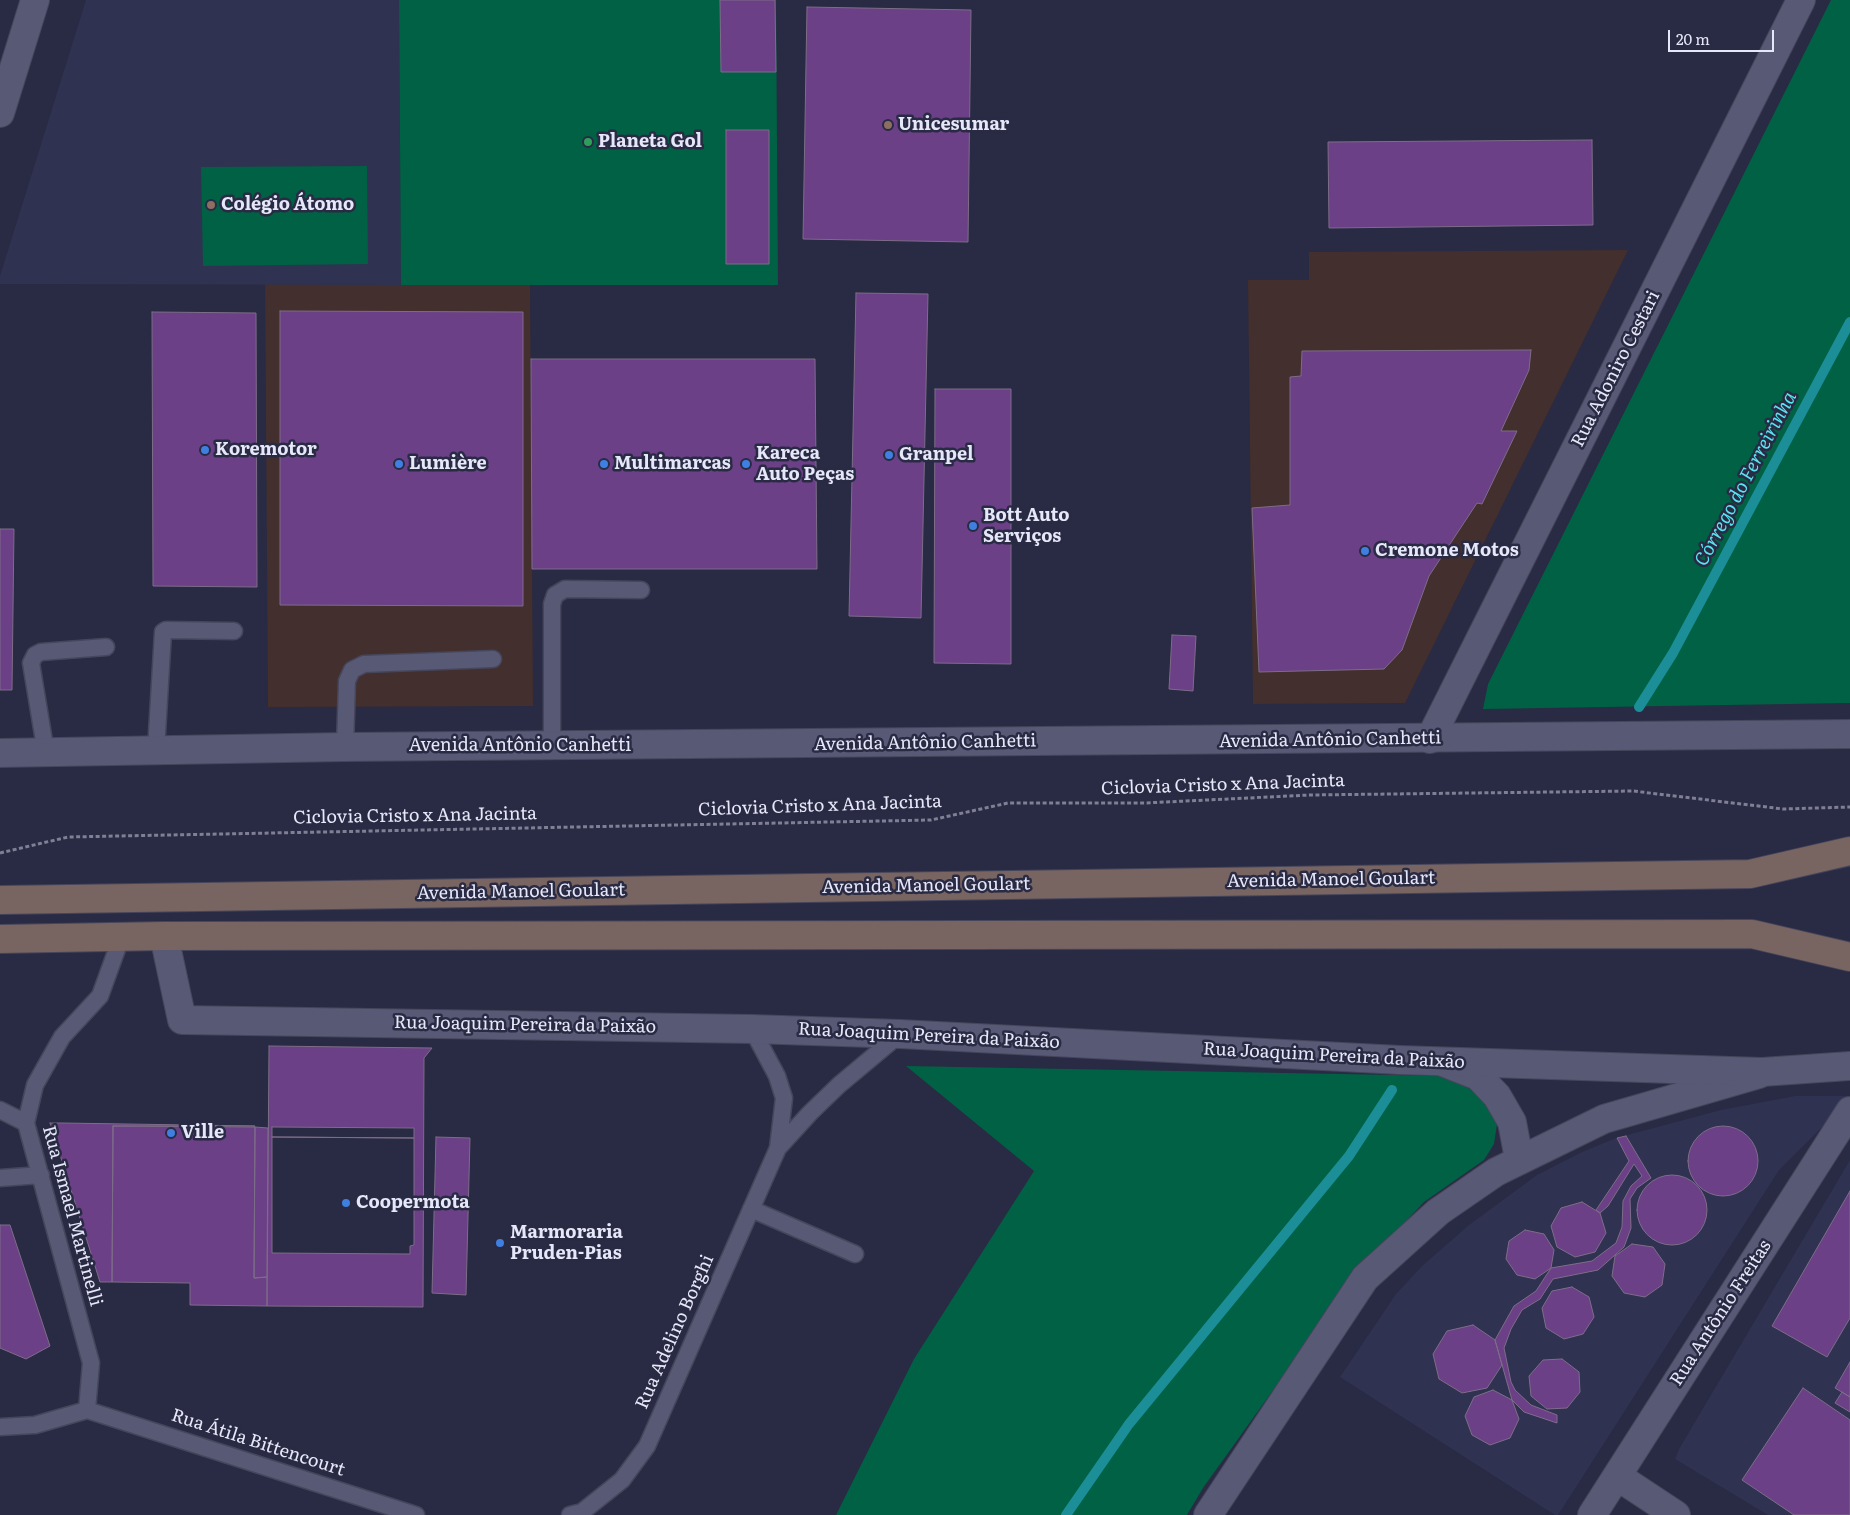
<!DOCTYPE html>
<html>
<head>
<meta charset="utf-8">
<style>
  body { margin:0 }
  #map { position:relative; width:1850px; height:1515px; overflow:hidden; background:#292a43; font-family:Literata,serif }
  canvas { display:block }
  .scale { position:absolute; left:1668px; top:30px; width:106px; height:22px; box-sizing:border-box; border:2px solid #e6e7f8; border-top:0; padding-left:6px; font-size:15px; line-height:18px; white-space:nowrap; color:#e6e7f8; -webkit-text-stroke:4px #292a43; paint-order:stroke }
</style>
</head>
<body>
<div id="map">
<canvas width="1850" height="1515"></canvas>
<div class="scale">20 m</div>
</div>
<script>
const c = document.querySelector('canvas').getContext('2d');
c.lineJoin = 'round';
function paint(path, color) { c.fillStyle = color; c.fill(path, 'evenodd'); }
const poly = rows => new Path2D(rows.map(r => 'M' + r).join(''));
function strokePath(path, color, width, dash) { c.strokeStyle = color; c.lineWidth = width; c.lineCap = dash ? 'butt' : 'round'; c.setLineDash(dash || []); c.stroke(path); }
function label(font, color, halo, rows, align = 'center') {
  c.font = font + ' Literata,serif'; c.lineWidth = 5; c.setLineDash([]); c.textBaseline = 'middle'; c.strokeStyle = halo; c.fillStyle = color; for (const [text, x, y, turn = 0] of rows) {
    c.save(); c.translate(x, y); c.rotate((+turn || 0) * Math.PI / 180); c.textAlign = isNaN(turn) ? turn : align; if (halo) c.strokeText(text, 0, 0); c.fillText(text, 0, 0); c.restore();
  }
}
const commercial = poly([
  [1628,250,1405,703,1253,704,1248,280,1309,280,1309,252],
  [265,284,530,284,533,706,268,707]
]);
const built = poly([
  [86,0,399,0,401,285,0,284,0,276],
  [1795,1096,1850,1096,1850,1099,1779,1170,1558,1515,1555,1515,1340,1377,1396,1294,1422,1266,1469,1225,1537,1175,1582,1152,1616,1138,1721,1110],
  [1850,1160,1850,1515,1768,1515,1675,1459,1679,1449]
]);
const green = poly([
  [399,0,776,0,778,285,401,285],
  [1831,0,1850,0,1850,703,1483,709,1488,684],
  [367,166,368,264,203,266,201,167],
  [906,1066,1449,1076,1481,1096,1497,1124,1494,1144,1484,1160,1424,1202,1354,1277,1203,1488,1187,1515,836,1515,914,1359,1034,1171]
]);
const stream = poly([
  [1639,707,1673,653,1850,322],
  [1066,1515,1129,1424,1349,1156,1392,1090]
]);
const building = poly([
  [720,0,775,0,776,72,721,72,720,0],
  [807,7,971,10,968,242,803,239,807,7],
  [726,130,769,130,769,264,726,264,726,130],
  [1592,140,1593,225,1329,228,1328,142,1592,140],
  [856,293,928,294,921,618,849,616,856,293],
  [280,311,523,312,523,606,280,605,280,311],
  [152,312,256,313,257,587,153,586,152,312],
  [1531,350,1529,370,1501,431,1517,431,1482,504,1477,503,1429,576,1402,650,1384,669,1259,672,1252,508,1290,505,1290,377,1301,376,1302,351,1531,350],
  [531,359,815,359,817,569,532,569,531,359],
  [935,389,1011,389,1011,664,934,663,935,389],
  [0,529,14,529,12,690,0,690,0,529],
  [1172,635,1196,636,1193,691,1169,689,1172,635],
  [269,1046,432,1048,424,1058,423,1307,267,1306,269,1046],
  [50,1123,63,1123,255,1126,113,1126,112,1282,100,1282,50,1123],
  '1688 1161a35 35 0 1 1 70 0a35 35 0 1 1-70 0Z',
  [113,1126,255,1127,254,1278,267,1277,267,1306,190,1305,190,1283,112,1282,113,1126],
  [255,1127,268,1128,267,1277,254,1278,255,1127],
  [272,1127,414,1128,414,1138,272,1137,272,1127],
  [1626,1136,1651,1178,1637,1188,1630,1199,1631,1228,1624,1247,1598,1270,1553,1279,1540,1299,1522,1310,1511,1329,1504,1348,1511,1382,1515,1390,1531,1405,1557,1415,1557,1423,1524,1412,1512,1400,1495,1340,1514,1306,1536,1291,1551,1268,1592,1261,1616,1243,1622,1227,1623,1201,1631,1186,1642,1176,1634,1164,1608,1206,1600,1213,1596,1210,1629,1161,1617,1138,1626,1136],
  [272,1137,414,1138,414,1245,410,1246,410,1254,272,1253,272,1137],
  [436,1137,470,1138,466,1295,432,1293,436,1137],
  '1637 1210a35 35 0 1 1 70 0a35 35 0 1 1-70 0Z',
  [1850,1191,1850,1318,1827,1357,1772,1326,1850,1191],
  [1582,1202,1600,1213,1606,1233,1595,1252,1575,1257,1557,1247,1551,1226,1561,1208,1582,1202],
  [0,1225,10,1225,50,1346,26,1359,0,1348,0,1225],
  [1525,1230,1544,1234,1554,1250,1551,1268,1535,1279,1517,1275,1506,1259,1509,1241,1525,1230],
  [1632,1244,1653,1247,1665,1264,1662,1285,1645,1297,1624,1293,1612,1276,1615,1256,1632,1244],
  [1572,1287,1589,1297,1594,1317,1583,1334,1564,1339,1546,1328,1542,1308,1552,1291,1572,1287],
  [1473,1325,1495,1340,1502,1365,1487,1388,1462,1393,1439,1379,1433,1354,1447,1331,1473,1325],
  [1562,1359,1579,1372,1580,1392,1567,1408,1547,1409,1531,1396,1529,1376,1543,1360,1562,1359],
  [1850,1362,1850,1397,1835,1388,1850,1362],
  [1803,1388,1850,1420,1850,1515,1794,1515,1742,1480,1803,1388],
  [1493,1390,1512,1400,1519,1419,1510,1438,1490,1445,1472,1435,1465,1416,1474,1397,1493,1390],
  [1842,1392,1850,1397,1850,1412,1835,1403,1842,1392]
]);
const path = poly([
  [0,853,68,837,931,820,1008,803,1145,803,1310,795,1633,791,1783,809,1850,807]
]);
const service = poly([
  [345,747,347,681,352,670,364,664,493,659],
  [552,747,552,604,555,595,565,589,641,590],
  [156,750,163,632,166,630,234,631],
  [46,753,31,663,35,655,41,652,106,647],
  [752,1029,777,1076,784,1098,778,1148,810,1113,839,1085,900,1034],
  [0,1110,26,1123],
  [0,1178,41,1175],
  [751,1209,855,1254],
  [87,1410,91,1363,26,1123,35,1085,62,1037,100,996,121,938],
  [87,1410,416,1515],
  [0,1427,35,1425,87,1410],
  [570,1515,582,1512,622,1480,647,1446,778,1148]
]);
const minor = poly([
  [0,113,35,0],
  [1430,739,1801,0],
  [1445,1063,1478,1076,1497,1096,1512,1122,1519,1159],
  [1617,1476,1676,1515],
  [1208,1515,1365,1278,1438,1212,1496,1172,1604,1119,1759,1074],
  [1592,1515,1850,1111]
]);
const tertiary = poly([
  [0,753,345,747,1850,734],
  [164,936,182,1020,752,1029,900,1034,1400,1060,1762,1072,1850,1066]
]);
const secondary = poly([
  [0,900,1750,874,1850,851],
  [0,939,164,936,1752,934,1850,957]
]);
const markers = [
  [888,125,5,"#8d6e63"],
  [588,142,5,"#2e9e5b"],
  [211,205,5,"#8d6e63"],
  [205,450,5,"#3f7fe0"],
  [889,455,5,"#3f7fe0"],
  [399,464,5,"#3f7fe0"],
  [604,464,5,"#3f7fe0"],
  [746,464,5,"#3f7fe0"],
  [973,526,5,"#3f7fe0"],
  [1365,551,5,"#3f7fe0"],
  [171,1133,5,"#3f7fe0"],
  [346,1203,5,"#3f7fe0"],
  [500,1243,5,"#3f7fe0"]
];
const poiNames = [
  ["Unicesumar",898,125],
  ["Planeta Gol",598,142],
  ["Colégio Átomo",221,205],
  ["Koremotor",215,450],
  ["Kareca",756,454],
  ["Auto Peças",756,475],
  ["Granpel",899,455],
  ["Lumière",409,464],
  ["Multimarcas",614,464],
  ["Bott Auto",983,516],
  ["Serviços",983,537],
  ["Cremone Motos",1375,551],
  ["Ville",181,1133],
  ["Coopermota",356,1203],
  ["Marmoraria",510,1233],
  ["Pruden-Pias",510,1254]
];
const streetNames = [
  ["Rua Adoniro Cestari",1616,369,-63],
  ["Avenida Antônio Canhetti",1330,740,-1],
  ["Avenida Antônio Canhetti",925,743,-1],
  ["Avenida Antônio Canhetti",520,746],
  ["Ciclovia Cristo x Ana Jacinta",1223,785,-2],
  ["Ciclovia Cristo x Ana Jacinta",820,806,-2],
  ["Ciclovia Cristo x Ana Jacinta",415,816,-1],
  ["Avenida Manoel Goulart",1331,880,-1],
  ["Avenida Manoel Goulart",926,886,-1],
  ["Avenida Manoel Goulart",521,892,-1],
  ["Rua Joaquim Pereira da Paixão",525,1025,1],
  ["Rua Joaquim Pereira da Paixão",929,1036,3],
  ["Rua Joaquim Pereira da Paixão",1334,1056,3],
  ["Rua Ismael Martinelli",72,1216,75],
  ["Rua Antônio Freitas",1721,1313,-57],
  ["Rua Adelino Borghi",675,1332,-66],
  ["Rua Átila Bittencourt",258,1443,18]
];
const waterNames = [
  ["Córrego do Ferreirinha",1746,479,-62]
];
paint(commercial, '#432f2d');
paint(built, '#303251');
paint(green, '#006144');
strokePath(stream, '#1b8e97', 10);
paint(building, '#6b4086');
strokePath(building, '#7d6d88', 1);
strokePath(service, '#45455b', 19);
strokePath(minor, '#45455b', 30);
strokePath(tertiary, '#45455b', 30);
strokePath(secondary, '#45455b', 30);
strokePath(path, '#7f8095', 3, [4, 2.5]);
strokePath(service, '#575975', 16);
strokePath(minor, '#575975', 28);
strokePath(tertiary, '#575975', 28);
strokePath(secondary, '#786461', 28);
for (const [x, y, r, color] of markers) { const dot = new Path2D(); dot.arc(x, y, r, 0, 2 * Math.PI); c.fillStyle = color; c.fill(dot); strokePath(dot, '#292a43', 2); }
label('bold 18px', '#e6e7f8', '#292a43', poiNames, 'left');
label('18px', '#e6e7f8', '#292a43', streetNames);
label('italic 19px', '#59e3f0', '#292a43', waterNames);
</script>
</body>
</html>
